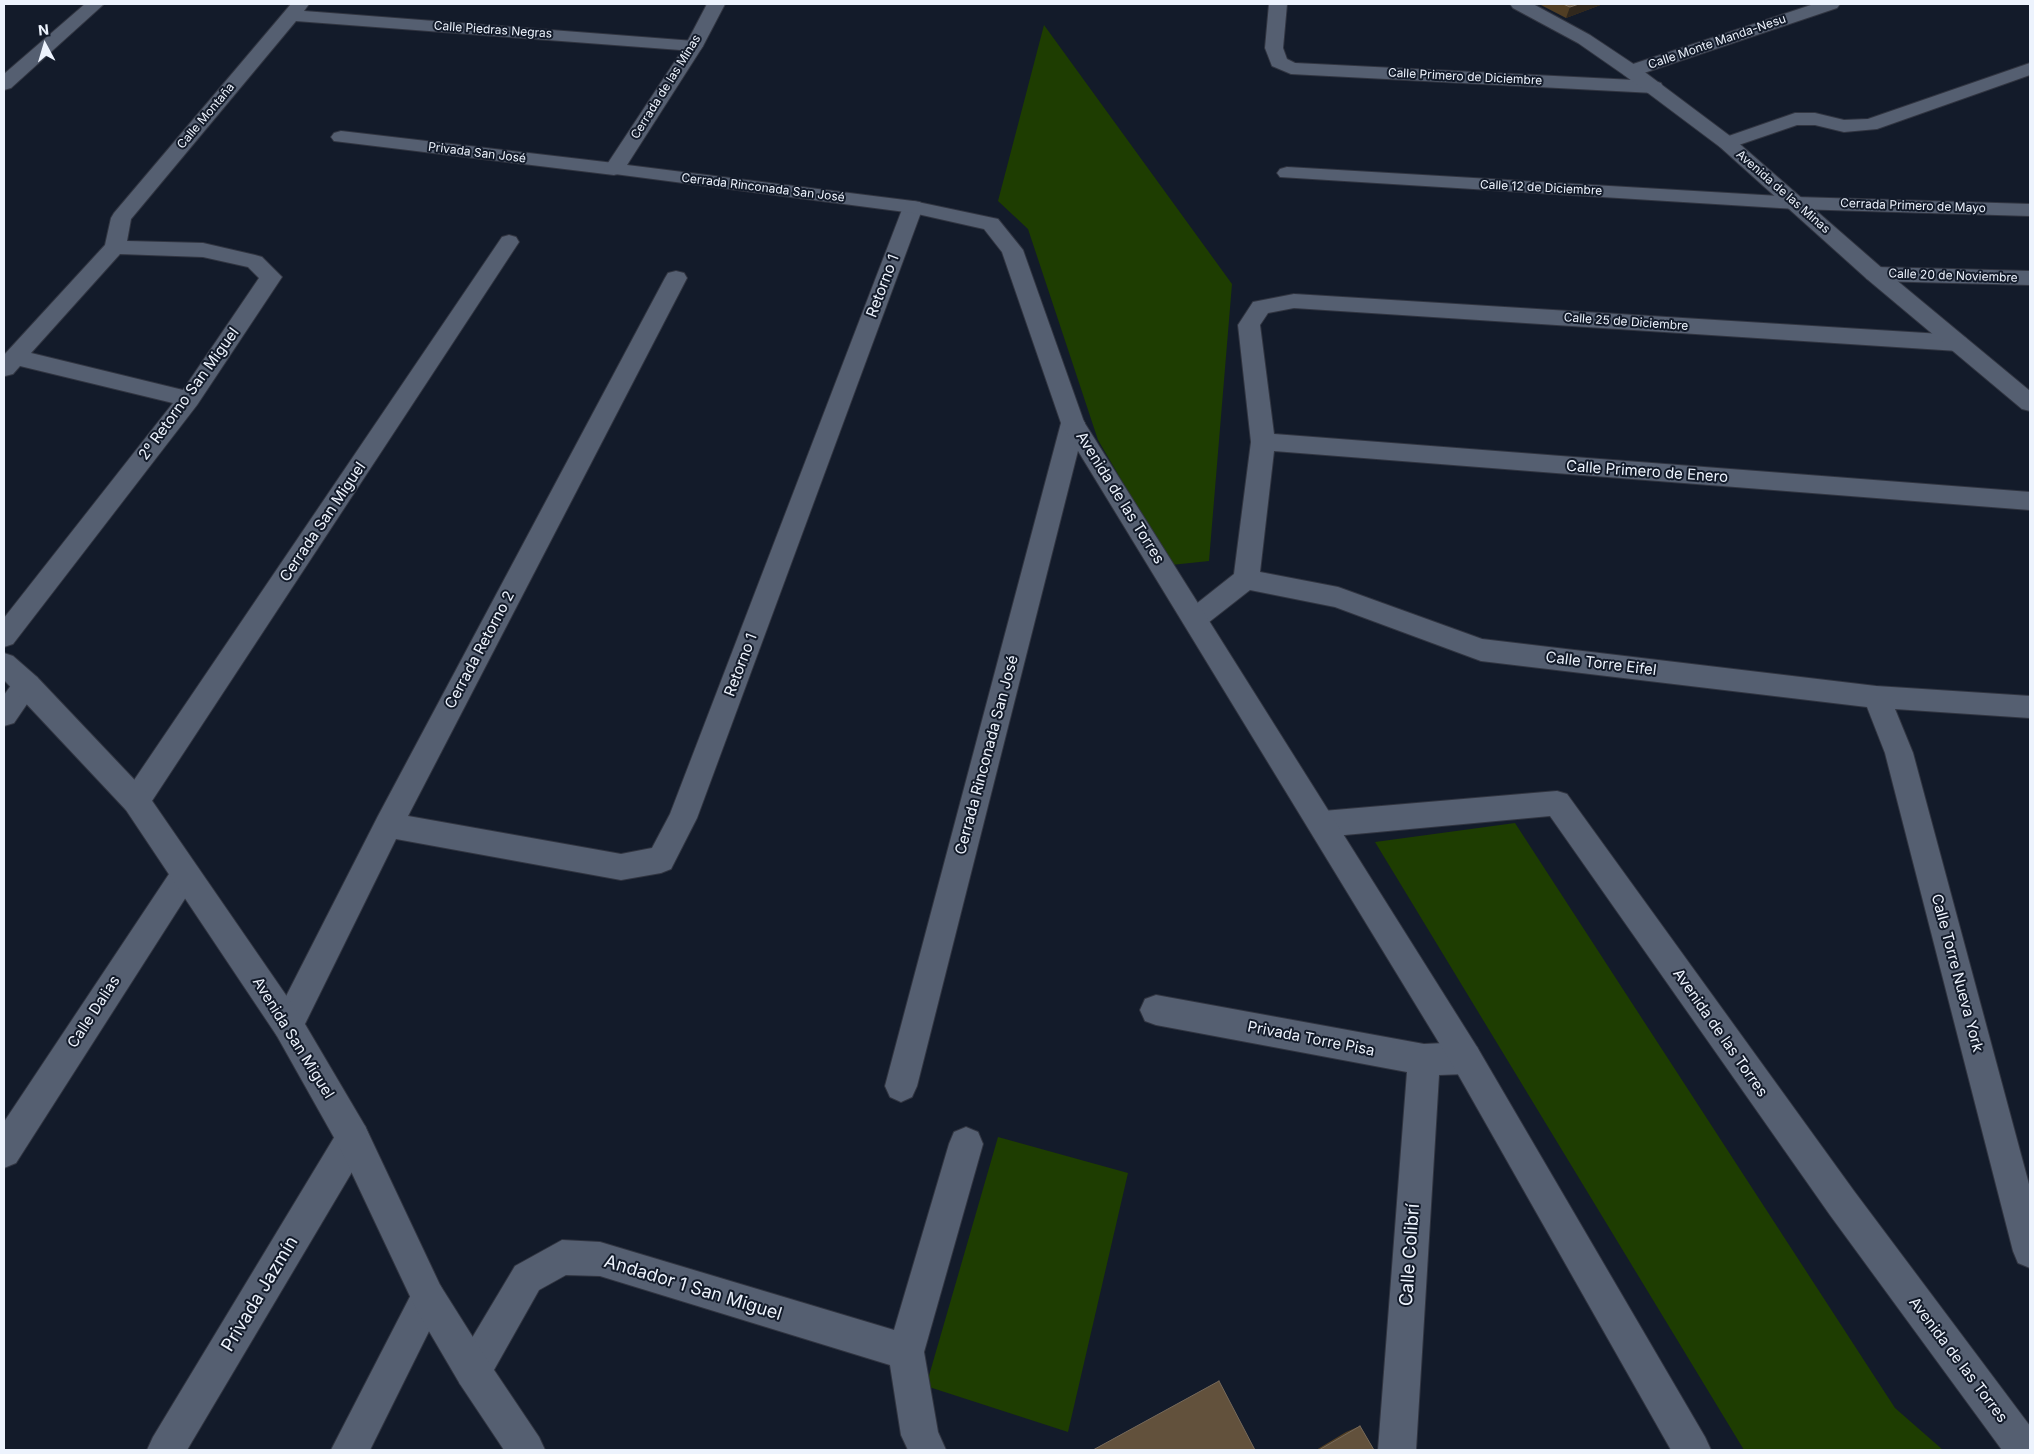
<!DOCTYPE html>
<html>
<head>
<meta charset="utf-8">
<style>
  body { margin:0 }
  #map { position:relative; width:2034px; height:1454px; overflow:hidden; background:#131b2a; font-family:Inter,sans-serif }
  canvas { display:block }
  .frame { position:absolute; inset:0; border:5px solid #edf3fd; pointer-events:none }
  .north { position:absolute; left:20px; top:20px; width:50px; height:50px; -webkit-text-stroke:4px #131b2a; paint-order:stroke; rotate:354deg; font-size:14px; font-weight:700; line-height:20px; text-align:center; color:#edf3fd }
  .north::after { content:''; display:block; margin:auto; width:18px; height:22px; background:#edf3fd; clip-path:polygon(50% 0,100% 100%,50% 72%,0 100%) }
</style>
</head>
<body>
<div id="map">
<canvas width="2034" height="1454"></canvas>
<div class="frame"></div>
<div class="north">N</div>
</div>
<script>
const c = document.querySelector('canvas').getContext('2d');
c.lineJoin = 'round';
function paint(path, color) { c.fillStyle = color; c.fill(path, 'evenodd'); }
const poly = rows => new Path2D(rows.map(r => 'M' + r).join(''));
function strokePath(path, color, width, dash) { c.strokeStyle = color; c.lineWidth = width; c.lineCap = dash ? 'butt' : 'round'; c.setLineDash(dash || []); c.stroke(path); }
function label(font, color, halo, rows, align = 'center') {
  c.font = font + ' Inter,sans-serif'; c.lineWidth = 4; c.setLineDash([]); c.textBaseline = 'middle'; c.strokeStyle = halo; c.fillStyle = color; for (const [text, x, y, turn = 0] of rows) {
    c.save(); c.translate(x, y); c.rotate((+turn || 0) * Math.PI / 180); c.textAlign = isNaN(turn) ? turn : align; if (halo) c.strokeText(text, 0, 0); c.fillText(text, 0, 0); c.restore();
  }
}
const green = poly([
  [1044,25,1232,284,1209,561,1171,565,1098,440,1028,229,998,201],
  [1515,823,1895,1408,1943,1450,1744,1450,1375,842],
  [998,1137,1128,1173,1068,1432,926,1386]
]);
const minor = poly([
  [85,4,104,4,11,88,4,90,4,74,85,4],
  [291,4,309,4,304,11,694,41,700,42,703,46,700,50,694,51,296,21,131,219,127,241,203,243,255,255,262,257,282,277,197,405,13,644,4,647,4,618,173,403,20,366,13,374,5,376,4,355,105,245,111,218,114,213,291,4],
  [120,254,203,257,248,267,259,278,183,390,31,353,120,254],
  [1269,4,1287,4,1283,48,1287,59,1295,63,1654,81,1661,83,1663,87,1661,91,1654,93,1291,74,1272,66,1265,48,1269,4],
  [1814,4,1840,4,1837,8,1638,75,1631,77,1624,75,1622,71,1624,67,1814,4],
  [2030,63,2030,75,1877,129,1844,132,1815,125,1797,125,1727,149,1720,147,1717,143,1720,139,1795,113,1815,113,1844,120,1868,119,2030,63],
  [341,131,614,163,621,165,624,169,621,173,614,175,334,141,331,137,334,133,341,131],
  [1287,167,1796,197,2030,204,2030,216,1796,209,1280,177,1277,173,1280,169,1287,167],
  [913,201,920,202,923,207,697,818,671,869,661,873,621,880,396,839,299,1036,288,1040,277,1036,272,1025,277,1014,378,816,665,278,668,273,676,271,684,273,687,278,408,816,621,854,652,848,670,814,903,207,906,202,913,201],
  [509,235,516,237,519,242,146,810,136,813,126,810,122,801,126,792,502,237,509,235],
  [1875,267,2030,271,2030,285,1875,281,1867,279,1864,274,1867,269,1875,267],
  [1294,294,1958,335,1966,338,1969,343,1966,348,1958,351,1294,308,1268,313,1260,325,1274,434,2030,492,2030,510,1274,451,1260,572,1338,587,1482,639,1876,686,2030,696,2030,718,1895,709,1913,753,2030,1188,2030,1268,2018,1263,2013,1251,1885,753,1867,707,1481,661,1335,607,1250,590,1204,626,1195,629,1186,626,1182,619,1186,612,1234,574,1251,442,1238,325,1253,302,1294,294],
  [1073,415,1081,417,1085,423,917,1086,912,1097,901,1102,890,1097,885,1086,1061,423,1065,417,1073,415],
  [27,674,37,677,40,685,14,723,4,726,4,695,17,677,27,674],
  [1557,791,1567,794,1854,1191,2030,1426,2030,1450,2002,1450,1830,1215,1550,816,1323,837,1313,833,1309,824,1313,815,1323,811,1557,791],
  [185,861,195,865,200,874,195,883,16,1163,4,1168,4,1122,175,865,185,861],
  [1156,995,1424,1044,1466,1042,1477,1047,1482,1058,1477,1069,1466,1074,1439,1075,1416,1450,1378,1450,1407,1072,1156,1025,1145,1021,1140,1010,1145,999,1156,995],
  [353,1121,365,1126,370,1138,365,1150,187,1450,147,1450,153,1437,341,1126,353,1121],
  [966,1127,978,1132,983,1144,924,1352,938,1432,946,1450,908,1450,901,1435,890,1365,600,1276,566,1275,539,1290,486,1384,473,1389,460,1384,455,1371,460,1358,515,1266,562,1240,600,1242,894,1330,949,1144,954,1132,966,1127],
  [428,1279,440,1285,446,1297,370,1450,331,1450,416,1285,428,1279]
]);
const tertiary = poly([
  [707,4,725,4,703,46,627,165,913,201,998,219,1023,250,1084,422,1477,1047,1705,1437,1711,1450,1671,1450,1455,1069,1061,423,1002,252,984,229,913,213,607,173,604,169,685,46,707,4],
  [1510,4,1533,4,1590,35,1638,67,1734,139,1883,269,2030,391,2030,411,2022,409,1867,279,1720,147,1624,75,1578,43,1513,8,1510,4],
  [4,653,13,656,37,677,146,792,299,1014,365,1126,440,1285,486,1358,539,1437,545,1450,504,1450,460,1384,416,1309,341,1150,277,1036,126,810,4,680,4,653]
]);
const wall = poly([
  [1539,4,1603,4,1566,18],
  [1360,1426,1374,1450,1316,1450,1346,1432]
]);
const shadedWall = poly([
  [1579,4,1603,4,1566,18,1570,7]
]);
const building = poly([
  [1563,4,1579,4,1570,7,1563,4],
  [1219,1381,1255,1450,1093,1450,1219,1381],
  [1360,1426,1374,1450,1319,1450,1360,1426]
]);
const farStreetnames = [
  ["Calle Piedras Negras",493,30,4],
  ["Calle Monte Manda-Nesu",1717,42,-19],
  ["Calle Primero de Diciembre",1465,77,3],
  ["Cerrada de las Minas",666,87,-58],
  ["Calle Montaña",206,116,-50],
  ["Privada San José",477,153,7],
  ["Cerrada Rinconada San José",763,188,7],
  ["Calle 12 de Diciembre",1541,188,3],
  ["Avenida de las Minas",1783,192,41],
  ["Cerrada Primero de Mayo",1913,206,2],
  ["Calle 20 de Noviembre",1953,276,2],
  ["Calle 25 de Diciembre",1626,322,4]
];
const streetNames = [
  ["Retorno 1",883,286,-69],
  ["2º Retorno San Miguel",189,394,-54],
  ["Calle Primero de Enero",1647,472,4],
  ["Avenida de las Torres",1120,498,58],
  ["Cerrada San Miguel",323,522,-56],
  ["Cerrada Retorno 2",480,650,-62],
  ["Calle Torre Eifel",1601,664,7],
  ["Retorno 1",741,665,-69],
  ["Cerrada Rinconada San José",987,755,-75],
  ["Calle Torre Nueva York",1957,973,75],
  ["Calle Dalias",94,1012,-57],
  ["Avenida de las Torres",1720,1033,55],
  ["Avenida San Miguel",293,1038,58],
  ["Privada Torre Pisa",1311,1039,11],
  ["Avenida de las Torres",1958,1360,53]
];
const nearStreetnames = [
  ["Calle Colibrí",1410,1255,-86],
  ["Andador 1 San Miguel",693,1288,17],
  ["Privada Jazmín",260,1294,-59]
];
paint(green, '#1e3d01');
strokePath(minor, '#313541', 2);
strokePath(tertiary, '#313541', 2);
paint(minor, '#555f71');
paint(tertiary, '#555f71');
paint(wall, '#513e24');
paint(shadedWall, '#31281d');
paint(building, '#62513c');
strokePath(building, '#776a5a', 1);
label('12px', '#edf3fd', '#131b2a', farStreetnames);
label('15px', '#edf3fd', '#131b2a', streetNames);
label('18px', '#edf3fd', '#131b2a', nearStreetnames);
</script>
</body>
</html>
